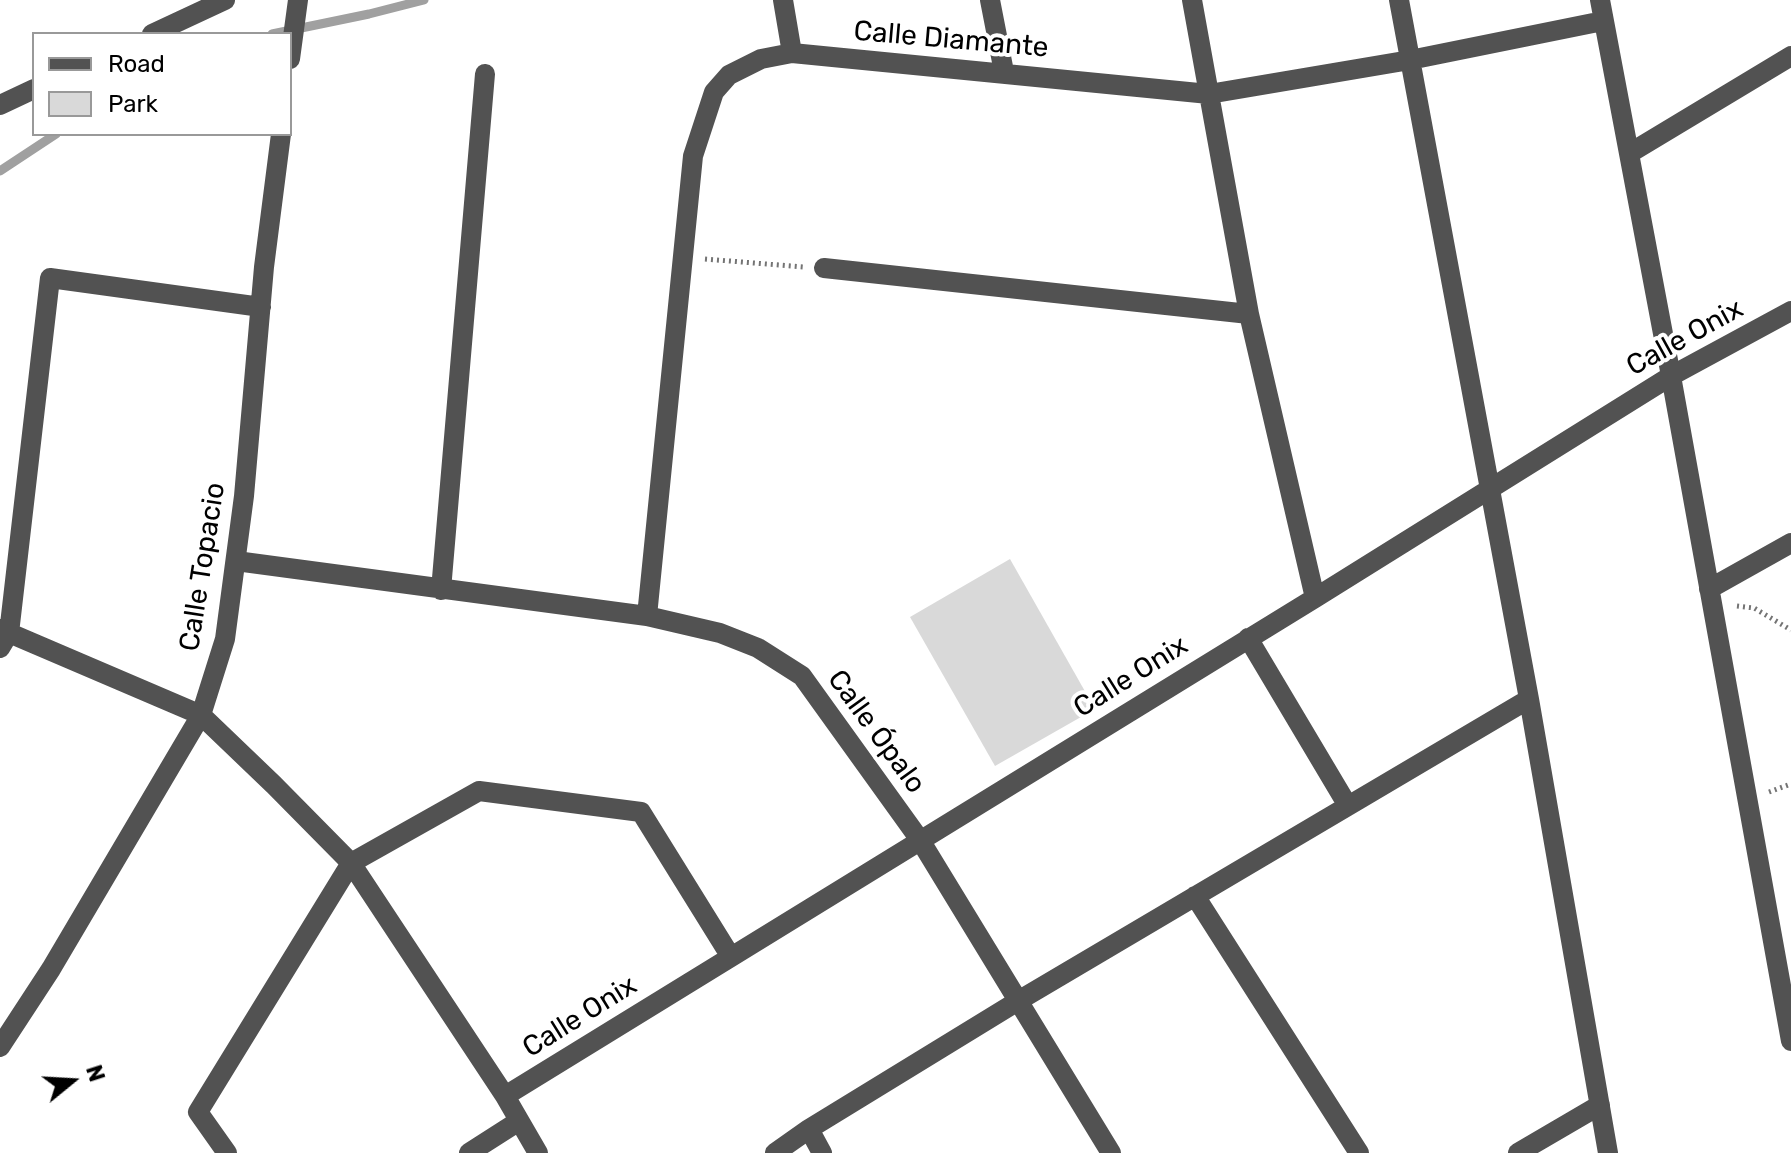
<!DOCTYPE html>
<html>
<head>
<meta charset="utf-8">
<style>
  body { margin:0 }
  #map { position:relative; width:1791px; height:1153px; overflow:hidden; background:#fff; font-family:Rubik,sans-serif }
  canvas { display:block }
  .legend { position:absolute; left:32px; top:32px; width:260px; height:104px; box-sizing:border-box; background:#fff; border:2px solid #999; margin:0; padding:10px 14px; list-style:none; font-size:24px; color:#000 }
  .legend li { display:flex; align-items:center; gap:16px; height:40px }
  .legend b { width:40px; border:2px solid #999 }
  .north { position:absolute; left:32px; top:1041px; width:80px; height:80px; -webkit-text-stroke:6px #fff; paint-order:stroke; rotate:72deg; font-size:22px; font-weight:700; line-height:32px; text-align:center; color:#000 }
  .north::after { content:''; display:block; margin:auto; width:28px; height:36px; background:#000; clip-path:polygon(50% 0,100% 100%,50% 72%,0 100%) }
</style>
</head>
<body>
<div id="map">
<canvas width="1791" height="1153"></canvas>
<ul class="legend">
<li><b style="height:10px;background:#525252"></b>Road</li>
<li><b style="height:22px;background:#d9d9d9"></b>Park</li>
</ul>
<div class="north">N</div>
</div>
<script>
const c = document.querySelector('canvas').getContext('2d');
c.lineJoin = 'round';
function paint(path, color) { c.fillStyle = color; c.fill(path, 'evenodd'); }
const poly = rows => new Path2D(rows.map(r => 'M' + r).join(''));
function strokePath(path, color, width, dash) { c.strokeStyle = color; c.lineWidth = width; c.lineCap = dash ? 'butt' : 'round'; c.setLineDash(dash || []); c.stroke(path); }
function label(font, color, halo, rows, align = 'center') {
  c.font = font + ' Rubik,sans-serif'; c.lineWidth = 8; c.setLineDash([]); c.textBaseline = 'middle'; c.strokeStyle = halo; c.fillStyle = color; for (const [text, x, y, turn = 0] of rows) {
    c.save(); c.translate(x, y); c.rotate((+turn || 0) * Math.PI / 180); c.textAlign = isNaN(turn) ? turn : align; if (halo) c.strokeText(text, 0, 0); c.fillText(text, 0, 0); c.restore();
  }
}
const green = poly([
  [1010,559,1095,709,995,766,910,617]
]);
const stream = poly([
  [272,34,369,14,424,0],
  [0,171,56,134]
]);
const path = poly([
  [705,259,803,267],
  [1737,606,1754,608,1791,630],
  [1769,792,1791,784]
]);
const minor = poly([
  [783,0,792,53],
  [990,0,1004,72],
  [1192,0,1209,94,1410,60,1603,21],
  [1399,0,1529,699,1608,1153],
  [1600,0,1671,376,1791,1041],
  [152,34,225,0],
  [290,59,298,0],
  [0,105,34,89],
  [1630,153,1791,56],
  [824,268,1249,314],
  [236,561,647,616,720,633,758,648,802,676,920,840,1111,1153],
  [1709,589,1791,543],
  [441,590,485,74],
  [647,616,693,156,714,92,729,75,761,59,792,53,1209,94,1249,314,1315,598],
  [0,629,201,715,274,785,351,863,505,1096,538,1153],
  [1248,638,1348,806],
  [0,648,9,633,50,278,261,307],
  [1195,896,1359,1153],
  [0,1047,51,969,201,715,225,639,244,496,264,267,281,134],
  [505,1096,1315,598,1671,376,1791,311],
  [809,1129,822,1153],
  [227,1153,198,1112,351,863,479,791,641,812,731,957],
  [469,1153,519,1121],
  [775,1153,809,1129,1018,1001,1529,699],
  [1518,1153,1600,1105]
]);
const streetNames = [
  ["Calle Diamante",951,40,5],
  ["Calle Onix",1685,338,-29],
  ["Calle Topacio",203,567,-81],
  ["Calle Onix",1131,677,-32],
  ["Calle Ópalo",876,732,54],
  ["Calle Onix",580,1017,-32]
];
paint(green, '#d9d9d9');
strokePath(stream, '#a0a0a0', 9);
strokePath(path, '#747474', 5, [2, 4]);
strokePath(minor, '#525252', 20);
label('28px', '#000', '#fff', streetNames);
</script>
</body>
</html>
